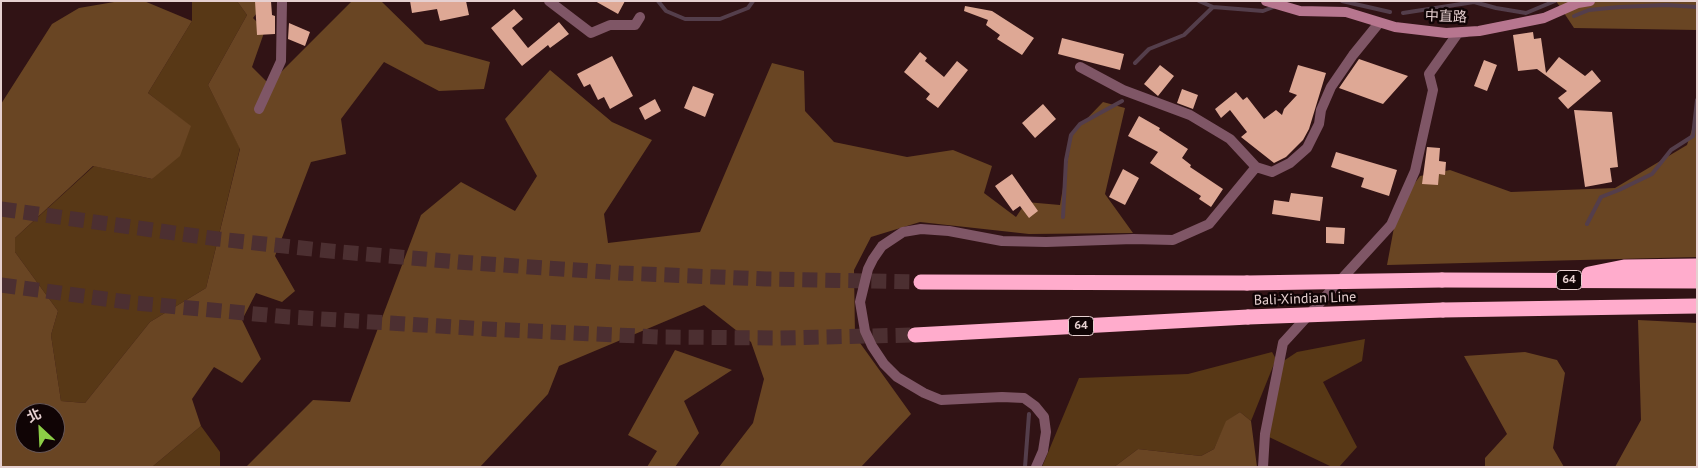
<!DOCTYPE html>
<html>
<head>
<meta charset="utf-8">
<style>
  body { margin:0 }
  #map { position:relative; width:1698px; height:468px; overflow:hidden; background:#311315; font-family:"PT Sans","Noto Sans TC",sans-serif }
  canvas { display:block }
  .frame { position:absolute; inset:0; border:2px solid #e6d0d0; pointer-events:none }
  .north { position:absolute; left:15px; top:403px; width:50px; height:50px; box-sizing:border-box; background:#100405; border:1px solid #665656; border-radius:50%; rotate:335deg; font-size:14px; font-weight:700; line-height:20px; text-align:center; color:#e6d0d0 }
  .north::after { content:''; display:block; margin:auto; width:18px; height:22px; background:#8cce46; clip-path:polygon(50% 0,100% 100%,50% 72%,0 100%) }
</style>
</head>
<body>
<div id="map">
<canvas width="1698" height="468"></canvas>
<div class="frame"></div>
<div class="north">北</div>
</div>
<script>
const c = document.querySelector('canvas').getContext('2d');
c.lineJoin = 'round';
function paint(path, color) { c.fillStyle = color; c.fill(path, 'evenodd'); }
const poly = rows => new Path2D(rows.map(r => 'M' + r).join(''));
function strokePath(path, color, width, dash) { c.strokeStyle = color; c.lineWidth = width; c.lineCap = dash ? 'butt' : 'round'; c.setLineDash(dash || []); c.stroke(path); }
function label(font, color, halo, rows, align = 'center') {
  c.font = font + ' "PT Sans","Noto Sans TC",sans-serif'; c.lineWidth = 5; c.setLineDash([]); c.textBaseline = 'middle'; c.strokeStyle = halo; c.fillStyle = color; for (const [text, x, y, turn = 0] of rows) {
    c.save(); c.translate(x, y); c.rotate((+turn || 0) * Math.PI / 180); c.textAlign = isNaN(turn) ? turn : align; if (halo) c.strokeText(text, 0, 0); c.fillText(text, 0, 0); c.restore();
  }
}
const green = poly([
  [192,1,237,1,247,15,208,85,240,148,206,288,150,322,85,403,61,401,51,335,58,311,15,252,15,238,94,166,152,179,190,126,148,93,192,21],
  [1365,339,1362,361,1323,382,1357,447,1339,467,1332,467,1269,437,1282,362,1297,352],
  [1272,352,1276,359,1251,421,1240,412,1227,421,1214,449,1201,456,1138,449,1114,467,1042,467,1079,378,1188,374],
  [201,426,220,452,220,467,152,467]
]);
const forest = poly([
  [120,1,144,1,192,21,148,93,191,126,180,156,152,179,93,166,15,238,15,252,58,311,51,335,61,401,85,403,150,322,206,288,240,149,208,85,247,15,237,1,266,1,253,18,265,30,252,67,269,84,352,1,381,1,425,44,490,62,484,89,439,91,384,62,341,119,346,154,311,162,275,256,295,291,282,302,256,293,242,320,261,359,242,383,214,367,192,399,201,426,152,467,1,467,1,104,52,24,79,8],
  [25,413,55,413,55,443,25,443],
  [1556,1,1697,1,1697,30,1574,28],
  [772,63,804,71,805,111,834,142,907,157,953,150,992,166,984,193,1016,217,1026,202,1060,205,1072,134,1103,102,1125,108,1105,194,1133,233,1029,234,920,222,871,237,854,270,855,336,911,414,861,467,719,467,753,423,764,379,751,342,704,305,559,366,548,394,480,467,246,467,313,400,350,402,421,215,461,182,515,211,537,176,505,119,550,70,612,122,652,140,604,214,608,243,700,232],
  [1697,114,1697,257,1387,265,1398,206,1420,176,1450,170,1511,192,1615,188,1687,145],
  [1638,320,1697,323,1697,467,1615,467,1641,420],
  [675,350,732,370,684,401,699,433,675,467,647,467,657,451,628,435],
  [1525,352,1557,360,1565,373,1553,448,1564,467,1485,467,1485,458,1507,434,1464,356],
  [1240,412,1251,421,1257,467,1114,467,1138,449,1201,456,1214,449,1226,421]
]);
const stream = poly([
  [658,1,666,11,685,19,720,19,748,8,753,1],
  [1199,1,1213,7,1263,11,1276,6],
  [1342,1,1390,12],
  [1403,13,1474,2,1496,8,1526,13,1555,1],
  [1574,16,1589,10,1619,7,1666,5,1697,7],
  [1135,63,1149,49,1184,35,1213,7],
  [1063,217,1066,160,1071,135,1080,124,1122,101],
  [1587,224,1601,197,1619,190,1652,174,1671,150,1693,136,1697,100],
  [1025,467,1029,414]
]);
const building = poly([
  [255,1,271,1,272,15,275,16,275,34,257,35],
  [410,1,466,1,469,15,440,21,437,9,412,13],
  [595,1,625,1,618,14],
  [965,6,992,11,1034,38,1022,55,997,39,1000,35,986,25,988,20,964,11],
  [514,9,523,19,512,28,528,48,559,22,569,34,550,48,548,45,522,66,491,28],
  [289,23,310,32,305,46,288,39],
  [1533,32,1534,39,1541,38,1546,73,1559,57,1585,76,1592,70,1601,81,1568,109,1558,98,1567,91,1537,69,1518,71,1513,35],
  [1062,38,1124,54,1120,70,1058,54],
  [920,52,927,58,925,61,944,77,957,61,968,70,938,108,926,99,930,94,904,72],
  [612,56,633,96,610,109,604,97,598,100,590,84,584,87,577,74],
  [1359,59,1408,76,1383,104,1339,88],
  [1484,60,1497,65,1487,91,1474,86],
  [1160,65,1174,76,1158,96,1144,84],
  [1298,65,1326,73,1309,129,1303,140,1286,157,1274,163,1241,137,1247,132,1230,110,1221,118,1215,109,1236,92,1243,100,1247,97,1264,119,1276,110,1282,115,1284,109,1297,95,1289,92],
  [693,86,714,94,705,117,684,108],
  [1182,89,1198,95,1193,109,1177,103],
  [655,99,661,111,645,120,639,108],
  [1043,104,1056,119,1035,138,1022,123],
  [1574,110,1612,112,1618,167,1610,168,1612,182,1585,187],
  [1139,116,1160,128,1159,130,1188,149,1182,158,1191,165,1190,167,1223,189,1211,207,1199,199,1201,196,1150,163,1158,152,1128,136],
  [1427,147,1440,148,1439,161,1446,162,1445,175,1439,174,1438,185,1422,184],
  [1336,152,1397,170,1389,196,1361,187,1364,178,1331,167],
  [1123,169,1139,178,1125,205,1109,197],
  [1012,174,1038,211,1029,218,1020,206,1013,211,995,186],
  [1291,193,1323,197,1320,221,1272,214,1274,200,1289,202],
  [1326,227,1345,228,1344,244,1326,243]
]);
const highwayTunnel = poly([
  [1,209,218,239,330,251,458,262,620,273,766,279,921,282],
  [1,285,135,303,289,317,488,329,659,337,779,338,915,335]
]);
const street = poly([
  [549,1,591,33,610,25,635,25,640,17],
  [1080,67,1123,90,1190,115,1230,139,1256,167,1272,172,1290,163,1307,148,1319,124,1321,110,1331,87,1353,55,1379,23],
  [259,109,281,61,282,1],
  [1036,467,1043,451,1046,432,1044,417,1035,406,1024,398,1002,397,941,400,924,393,897,377,884,364,872,346,865,331,860,302,868,269,873,259,882,246,903,232,921,229,949,231,1002,241,1046,242,1133,239,1173,240,1209,224,1256,167],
  [1263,467,1265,434,1283,343,1391,225,1415,171,1433,90,1429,74,1458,33,1466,32]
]);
const secondary = poly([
  [1266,1,1300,11,1346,12,1395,27,1446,33,1479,31,1544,18,1578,3,1590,1]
]);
const highway = poly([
  [1589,274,1624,267,1697,266],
  [1442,280,1697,281],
  [921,282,1247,283],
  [1443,310,1697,306],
  [915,335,1248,317]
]);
const highwayBridge = poly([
  [1247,283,1442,280],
  [1248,317,1443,310]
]);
const shields = [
  [1569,280,25],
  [1081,326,25]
];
const shieldNames = [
  ["64",1569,280],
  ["64",1081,326]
];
const streetNames = [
  ["中直路",1446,17,2],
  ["Bali-Xindian Line",1305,299,-2]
];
paint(green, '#583816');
paint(forest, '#694523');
strokePath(stream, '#543e4b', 4);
paint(building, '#dea895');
strokePath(highwayTunnel, '#4c2f31', 15, [15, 8]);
strokePath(street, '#7f5666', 10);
strokePath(secondary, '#b7768f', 10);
strokePath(highway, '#ffaccc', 15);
strokePath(highwayBridge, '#ffaccc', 15);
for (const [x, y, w] of shields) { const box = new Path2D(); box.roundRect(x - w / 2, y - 9.5, w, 19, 4); c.fillStyle = '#100405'; c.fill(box); strokePath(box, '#e6d0d0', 1); }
label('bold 12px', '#e6d0d0', null, shieldNames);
label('14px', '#e6d0d0', '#100405', streetNames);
</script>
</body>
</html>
